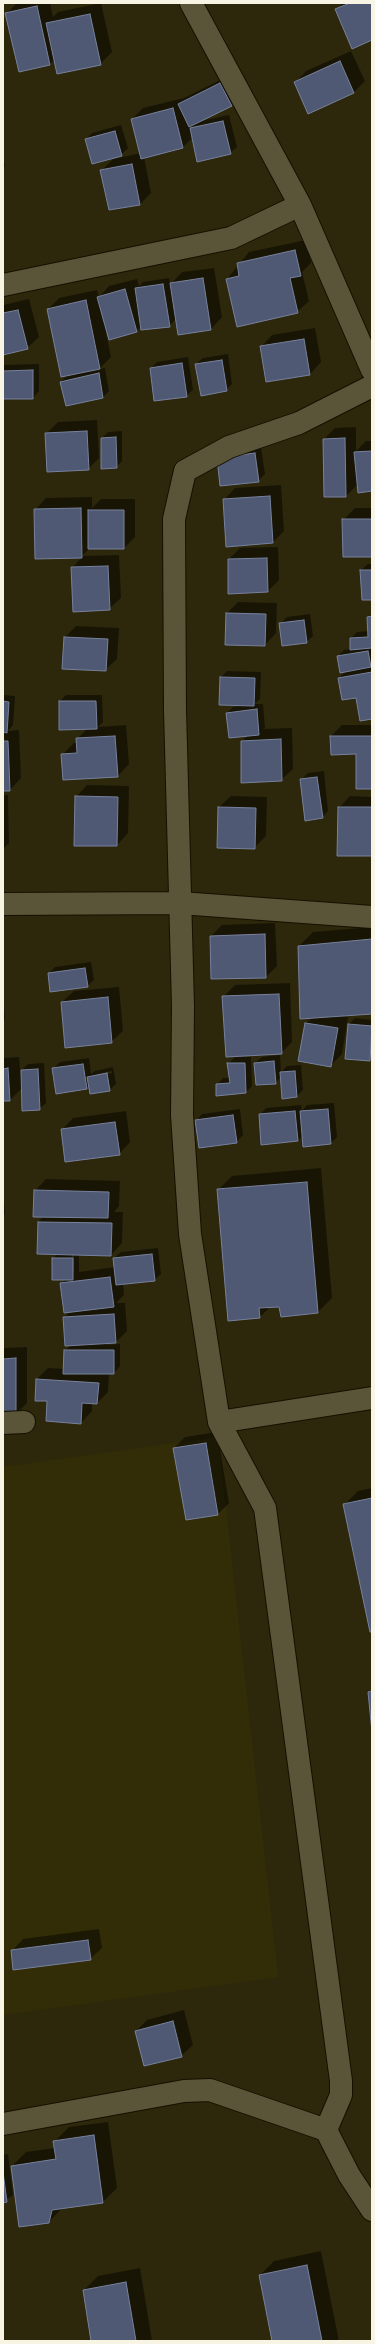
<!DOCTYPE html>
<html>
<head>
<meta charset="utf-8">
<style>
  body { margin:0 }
  #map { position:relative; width:375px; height:2344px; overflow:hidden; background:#2d280b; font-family:Manrope,sans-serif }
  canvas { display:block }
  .frame { position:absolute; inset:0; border:4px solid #f8f5e4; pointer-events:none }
</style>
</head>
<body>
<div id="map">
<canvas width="375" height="2344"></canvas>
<div class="frame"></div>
</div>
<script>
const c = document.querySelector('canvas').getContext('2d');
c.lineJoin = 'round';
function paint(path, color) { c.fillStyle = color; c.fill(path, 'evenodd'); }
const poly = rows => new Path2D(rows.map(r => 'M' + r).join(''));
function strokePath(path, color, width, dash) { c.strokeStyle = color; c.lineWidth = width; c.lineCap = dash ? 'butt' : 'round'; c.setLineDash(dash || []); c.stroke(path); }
const built = poly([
  [218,1437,278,1977,3,2015,3,1467]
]);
const shadow = poly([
  [17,3,50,3,53,17,58,12,101,3,112,52,100,64,55,59,50,64,19,71,7,13],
  [343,3,372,3,372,39,336,10],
  [351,51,365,81,354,92,309,113,295,83,306,71],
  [226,77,238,99,231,105,201,121,229,115,237,147,230,153,193,137,183,147,144,157,151,193,140,204,102,170,113,159,141,153,132,119,143,108,184,98],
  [121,125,128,148,121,155,86,139,92,133],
  [3,157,5,166,3,168],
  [306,240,311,263,302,272,309,301,297,312,227,279,249,252],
  [214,268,222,317,211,329,179,334,176,319,169,326,141,326,137,331,106,333,111,357,99,369,105,368,109,391,103,397,61,382,68,374,48,309,59,298,97,290,99,297,109,286,137,279,139,286,143,282,169,278,170,285,182,272],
  [29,299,39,337,27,348,3,354,3,305],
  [315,328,321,362,310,374,267,381,261,347,272,335],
  [228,354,232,384,226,390,196,364,203,358],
  [188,357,193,390,186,396,151,368,157,362],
  [39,364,39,391,33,398,3,398,3,365],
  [97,420,99,458,88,469,46,434,58,422],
  [356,427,356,451,366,441,372,441,372,490,358,484,346,496,325,496,324,439,335,428],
  [122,431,122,461,116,467,102,438,108,432],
  [261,447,265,474,258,481,218,459],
  [281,485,284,531,273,542,224,500,235,488],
  [92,497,92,508,101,499,135,499,135,537,124,548,90,548,82,556,119,555,121,598,109,609,72,568,82,557,36,558,35,510,46,498],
  [355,508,372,508,372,556,343,520],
  [278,547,279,580,268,591,229,559,240,548],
  [368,564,372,564,372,599,361,570],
  [238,602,277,603,276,633,265,645,227,613],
  [372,613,372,718,339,678,347,670,338,656,344,650,351,649,351,638,357,632,368,631,368,617],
  [310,614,313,636,306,642,281,623,287,617],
  [76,626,119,628,117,659,105,670,65,637],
  [227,671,261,672,260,699,254,704,263,704,265,728,263,729,292,728,293,769,281,780,242,782,242,741,248,735,227,713,233,707,240,706,221,677],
  [3,695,15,696,13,725,8,731,19,730,21,778,10,790,3,790],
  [66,695,102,695,103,722,98,727,126,725,129,764,118,776,62,755,74,743,77,743,77,739,87,729,60,701],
  [342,725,372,725,372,788,357,753,331,736],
  [324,771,328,811,322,817,302,779,308,773],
  [87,785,129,786,128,833,117,845,76,797],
  [3,795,8,795,9,843,3,849],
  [231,796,267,797,266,836,254,848,219,807],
  [350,796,372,797,372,855,339,808],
  [275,923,277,966,266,977,212,978,211,936,222,925],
  [372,927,372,1013,342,1016,348,1017,342,1054,330,1066,299,1060,306,1023,313,1017,299,946,313,932],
  [91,962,94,980,87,986,49,973,55,967],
  [290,983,292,1042,281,1053,223,997,235,985],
  [119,987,123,1031,111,1042,62,1002,74,991],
  [3,989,5,1019,3,1021],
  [355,1018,372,1020,372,1057,370,1060,349,1024],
  [280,1055,281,1072,287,1066,301,1065,303,1090,297,1096,281,1077,275,1083,255,1063,262,1057],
  [19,1057,21,1081,22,1081,22,1070,28,1064,44,1063,46,1103,39,1109,23,1087,10,1100,3,1100,3,1058],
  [235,1057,251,1057,252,1086,246,1092,217,1085,223,1078,230,1078,228,1064],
  [89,1058,91,1074,95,1071,113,1067,116,1084,109,1090,90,1085,86,1088,53,1069,60,1062],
  [112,1071,112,1073,94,1077,94,1075],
  [334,1103,337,1137,331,1143,303,1135,298,1141,260,1115,266,1108,301,1105,302,1111,307,1105],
  [240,1109,243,1135,236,1142,196,1121,202,1114],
  [126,1111,130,1142,119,1154,62,1130,73,1118],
  [321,1168,332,1298,318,1312,280,1306,271,1306,260,1317,218,1190,232,1176],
  [46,1179,120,1181,119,1206,114,1212,123,1212,122,1243,111,1255,79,1254,79,1272,115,1267,114,1258,121,1252,158,1248,161,1274,154,1280,123,1283,124,1295,116,1303,125,1303,127,1331,116,1342,107,1343,107,1345,120,1344,120,1366,114,1373,109,1373,108,1392,97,1403,92,1403,92,1411,81,1423,48,1400,37,1379,48,1368,65,1369,65,1351,71,1345,65,1317,70,1311,61,1284,66,1279,53,1259,58,1253,38,1222,44,1216,35,1191],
  [72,1253,74,1253,74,1272,72,1272],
  [3,1187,5,1214,3,1216],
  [27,1347,27,1403,16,1414,3,1414,3,1348],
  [217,1432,229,1503,218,1514,187,1519,174,1448,185,1437],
  [372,1488,372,1631,344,1505,358,1491],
  [99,1929,102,1948,90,1959,12,1951,23,1939],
  [184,2010,193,2045,181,2056,136,2031,147,2020],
  [108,2122,117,2188,103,2202,63,2207,49,2222,20,2226,12,2166,26,2152,55,2148,54,2142,69,2127],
  [8,2154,13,2195,3,2202,3,2155],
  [321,2251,339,2341,273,2341,260,2275,274,2261],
  [140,2268,152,2341,92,2341,84,2290,98,2276]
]);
const building = poly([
  [350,3,372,3,372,40,352,49,335,9,350,3],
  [37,6,50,65,19,72,5,13,37,6],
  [90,14,101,65,57,74,46,23,90,14],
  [340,61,354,93,308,114,294,82,340,61],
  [220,83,232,106,189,127,178,104,220,83],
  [173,108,183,148,141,159,131,119,173,108],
  [223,121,231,154,197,162,190,128,223,121],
  [115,131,122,156,92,164,85,139,115,131],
  [132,164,140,205,109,210,100,170,132,164],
  [295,250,301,276,290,278,298,313,237,327,226,279,239,276,237,263,295,250],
  [203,278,211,330,178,335,170,283,203,278],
  [163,284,170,327,141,330,135,288,163,284],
  [125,289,137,332,109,340,97,297,125,289],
  [86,300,100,369,61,377,47,309,86,300],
  [18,310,28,349,3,355,3,313,18,310],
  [304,339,310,375,266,382,260,346,304,339],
  [222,360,227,391,201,396,195,364,222,360],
  [182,363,187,397,154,401,150,368,182,363],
  [33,370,33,399,3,399,3,371,33,370],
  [99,373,103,398,66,406,60,382,99,373],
  [87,431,89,470,47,472,45,433,87,431],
  [116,437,117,468,101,469,101,438,116,437],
  [345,438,346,497,324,497,323,439,345,438],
  [372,451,372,491,358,493,354,452,372,451],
  [255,453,259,482,220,486,217,458,255,453],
  [270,496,273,543,226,547,223,499,270,496],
  [81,508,82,558,35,559,34,509,81,508],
  [88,510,124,510,124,549,88,549,88,510],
  [342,519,372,519,372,557,343,557,342,519],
  [267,558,268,592,228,594,228,559,267,558],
  [108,566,110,610,73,612,71,567,108,566],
  [360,570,372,570,372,600,362,600,360,570],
  [226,613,266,614,265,646,225,645,226,613],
  [372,616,372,648,350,650,350,638,368,637,367,617,372,616],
  [304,620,307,643,282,646,279,623,304,620],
  [64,637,108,639,106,671,62,669,64,637],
  [368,651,371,667,340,673,337,656,368,651],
  [372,672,372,719,360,721,356,698,342,700,338,678,372,672],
  [220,677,255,678,254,706,219,705,220,677],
  [3,701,9,702,7,733,3,732,3,701],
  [59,701,96,701,97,729,59,730,59,701],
  [257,709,259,735,229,738,226,713,257,709],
  [115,736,118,777,63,780,61,754,77,753,76,738,115,736],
  [330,736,372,736,372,789,356,789,356,754,331,755,330,736],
  [281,739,282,781,241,783,241,741,281,739],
  [3,741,8,741,10,791,3,791,3,741],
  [317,777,323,818,305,821,300,779,317,777],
  [75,796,118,797,117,846,74,846,75,796],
  [218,807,256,808,255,849,217,848,218,807],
  [338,807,372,807,372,856,337,856,338,807],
  [265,934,266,978,211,979,210,936,265,934],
  [372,939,372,1014,300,1019,298,946,372,939],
  [85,968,88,987,50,992,48,973,85,968],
  [279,994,282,1054,226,1057,222,996,279,994],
  [108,997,112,1043,65,1048,61,1002,108,997],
  [305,1023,338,1028,331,1067,298,1061,305,1023],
  [348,1024,372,1026,370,1061,345,1059,348,1024],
  [274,1061,276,1084,256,1085,254,1063,274,1061],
  [227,1063,245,1063,246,1093,216,1096,216,1084,230,1083,227,1063],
  [83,1064,87,1089,56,1094,52,1068,83,1064],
  [8,1068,10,1101,3,1101,3,1069,8,1068],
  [38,1069,40,1110,22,1111,21,1070,38,1069],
  [295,1071,297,1097,282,1099,280,1072,295,1071],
  [107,1073,110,1091,90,1094,87,1077,107,1073],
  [328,1109,331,1144,303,1147,300,1111,328,1109],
  [295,1111,298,1141,261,1145,259,1114,295,1111],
  [233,1115,237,1143,199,1148,195,1120,233,1115],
  [115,1122,120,1155,65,1162,61,1129,115,1122],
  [307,1182,318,1313,281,1317,279,1307,259,1308,260,1318,228,1321,217,1189,307,1182],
  [34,1190,109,1192,108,1218,33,1217,34,1190],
  [38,1222,112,1223,111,1256,37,1254,38,1222],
  [152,1254,155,1281,116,1285,113,1258,152,1254],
  [52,1258,73,1258,73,1280,52,1280,52,1258],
  [110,1277,114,1307,64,1313,60,1283,110,1277],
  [114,1314,116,1343,65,1346,63,1317,114,1314],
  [64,1350,114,1350,114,1374,63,1374,64,1350],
  [16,1358,16,1415,3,1415,3,1359,16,1358],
  [36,1379,99,1383,97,1404,82,1403,81,1424,46,1421,47,1401,35,1401,36,1379],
  [206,1443,218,1515,186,1520,173,1448,206,1443],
  [372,1498,372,1632,370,1632,343,1504,372,1498],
  [372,1691,372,1732,368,1692,372,1691],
  [88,1940,91,1960,13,1970,11,1950,88,1940],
  [173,2021,182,2057,144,2066,135,2031,173,2021],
  [94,2135,103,2203,52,2210,49,2223,19,2227,11,2166,56,2159,53,2141,94,2135],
  [3,2172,7,2202,3,2203,3,2172],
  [307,2265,322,2341,272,2341,259,2275,307,2265],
  [126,2282,136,2341,91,2341,83,2290,126,2282]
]);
const street = poly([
  [191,3,300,205,372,370],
  [3,285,231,238,300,205],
  [3,904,180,903,372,917],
  [219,1422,372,1398],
  [3,1423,24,1422],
  [3,2124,184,2091,210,2090,326,2130,349,2175,372,2210],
  [326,2130,341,2095,341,2081,265,1508,219,1422,190,1234,182,1115,183,1006,175,710,174,519,185,471,229,447,299,423,372,386]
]);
paint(built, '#332d07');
paint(shadow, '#0007');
paint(building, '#505973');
strokePath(building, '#78819d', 1);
strokePath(street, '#151000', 24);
strokePath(street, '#5a5538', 22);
</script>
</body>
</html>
